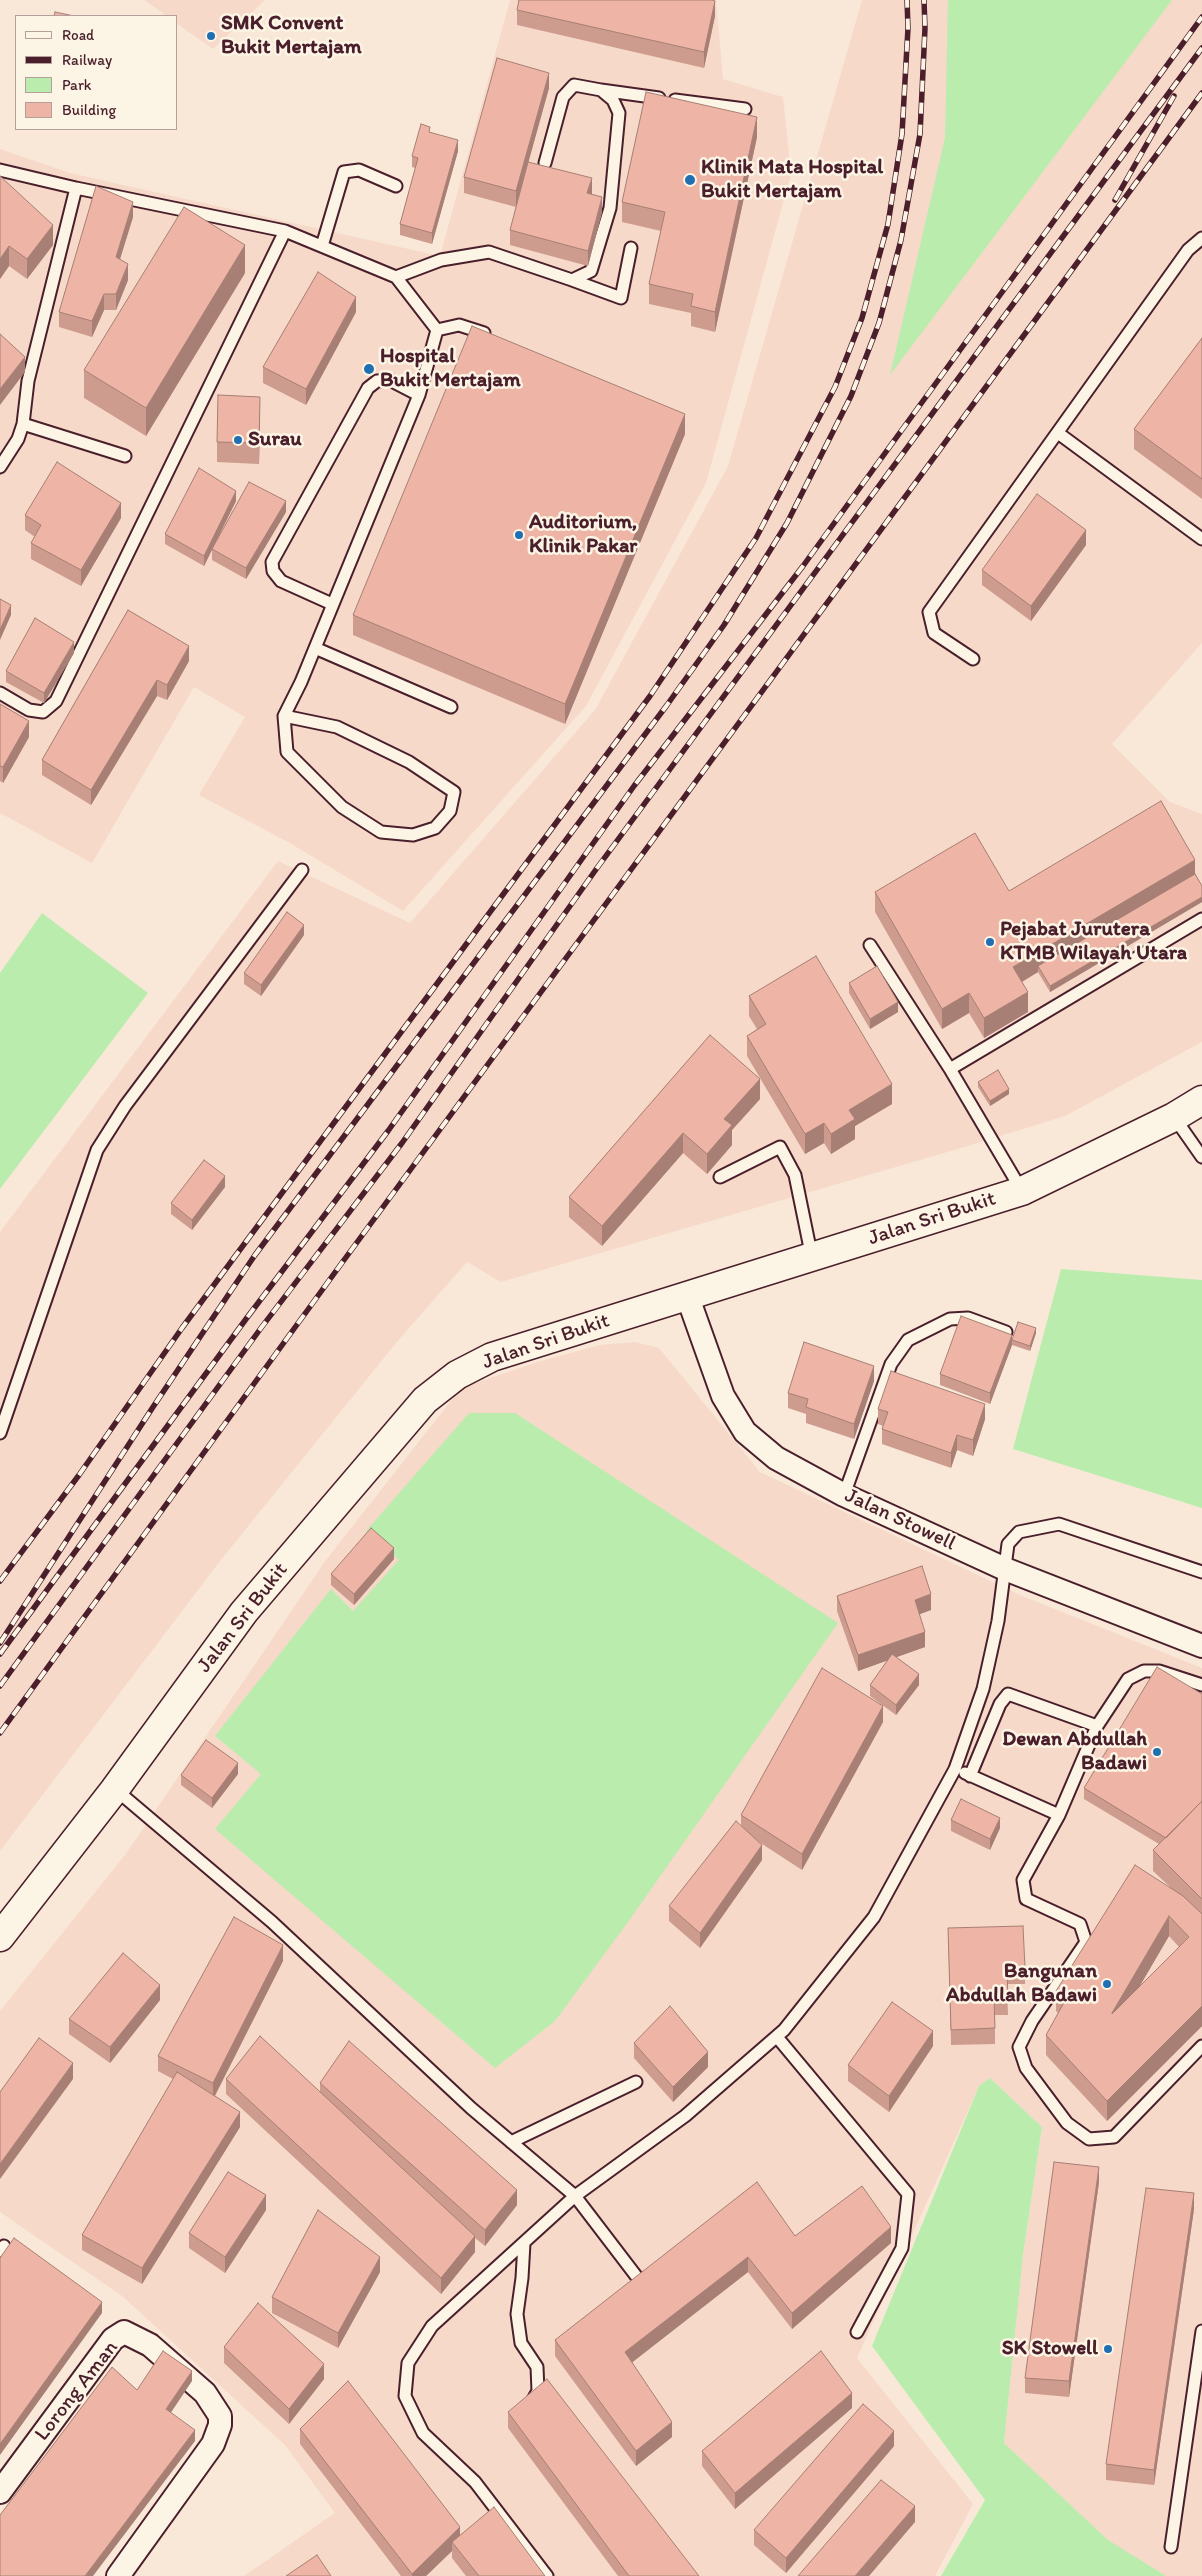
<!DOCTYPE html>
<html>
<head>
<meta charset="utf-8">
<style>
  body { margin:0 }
  #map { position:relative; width:1202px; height:2576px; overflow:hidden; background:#f9e8d8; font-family:Itim,sans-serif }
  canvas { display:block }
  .legend { position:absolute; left:15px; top:15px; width:162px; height:115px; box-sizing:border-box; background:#fcf5e5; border:1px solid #b59f9b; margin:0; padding:6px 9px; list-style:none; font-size:15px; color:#4a1f2b }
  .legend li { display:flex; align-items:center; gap:10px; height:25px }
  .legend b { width:25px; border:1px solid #b59f9b }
</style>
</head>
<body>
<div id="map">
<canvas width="1202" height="2576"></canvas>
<ul class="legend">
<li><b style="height:6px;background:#fcf5e5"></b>Road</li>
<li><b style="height:6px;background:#4a1f2b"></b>Railway</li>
<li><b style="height:14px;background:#baedad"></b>Park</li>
<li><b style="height:14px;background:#eeb5a6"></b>Building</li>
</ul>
</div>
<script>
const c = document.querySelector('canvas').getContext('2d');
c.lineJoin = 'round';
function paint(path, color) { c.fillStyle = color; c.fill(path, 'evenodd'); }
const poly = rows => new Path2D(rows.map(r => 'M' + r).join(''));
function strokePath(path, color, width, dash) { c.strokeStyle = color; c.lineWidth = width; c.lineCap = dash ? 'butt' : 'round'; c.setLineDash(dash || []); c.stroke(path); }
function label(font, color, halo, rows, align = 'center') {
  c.font = font + ' Itim,sans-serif'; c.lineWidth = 5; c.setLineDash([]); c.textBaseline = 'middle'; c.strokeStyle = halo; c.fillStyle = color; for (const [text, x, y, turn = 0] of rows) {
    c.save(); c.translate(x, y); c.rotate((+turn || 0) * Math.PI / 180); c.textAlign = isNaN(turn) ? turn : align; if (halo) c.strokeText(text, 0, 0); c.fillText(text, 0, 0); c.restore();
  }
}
const built = poly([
  [144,0,265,0,213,49,176,23,176,16,167,16],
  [510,0,716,0,723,79,783,97,791,174,706,483,586,706,403,911,288,842,199,795,245,717,194,687,92,863,0,813,0,149,70,173,440,256],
  [862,0,1202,0,1202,643,1112,744,1170,802,1202,814,1202,1042,1065,1116,968,1146,501,1282,467,1262,396,1343,220,1561,0,1851,0,1232,278,861,410,923,595,710,728,466],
  [635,1342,659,1348,760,1472,1020,1595,1202,1668,1202,2576,1165,2576,1108,2542,1004,2443,1023,2255,1042,2127,990,2078,979,2086,857,2358,973,2504,935,2576,244,2576,335,2513,285,2445,122,2296,0,2212,0,2011,125,1855,326,1560,461,1388,537,1362,600,1345]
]);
const green = poly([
  [948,0,1172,0,890,375,945,138],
  [42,913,148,993,0,1189,0,973],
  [1061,1269,1202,1280,1202,1508,1013,1449],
  [469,1413,515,1413,838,1623,628,1922,555,2021,495,2068,215,1829,261,1774,215,1736,331,1589,353,1611,399,1560,366,1531],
  [990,2078,1042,2127,1023,2255,1004,2443,1108,2540,1166,2576,941,2576,985,2500,872,2346,979,2086]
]);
const service = poly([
  [601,90,659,98],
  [675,100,745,109],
  [0,170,76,188,285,231,396,277,437,330,419,395,301,682,284,716,287,752,342,807,381,832,413,835,435,828,450,811,454,792,409,762,337,727,284,716],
  [322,246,344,172,359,170,396,186],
  [396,277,441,260,489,252,572,280,591,271,610,208,619,113,613,100,601,90,574,85,563,97,545,163],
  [572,280,621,298,631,248],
  [437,330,459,325,484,333],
  [23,424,125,456],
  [1058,433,1202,539],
  [0,467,18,439,23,424,28,381,76,188],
  [332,604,281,581,273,571,272,562,368,388,377,381,390,380,419,395],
  [315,648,451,707],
  [973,659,934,633,929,612,1188,250,1202,238],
  [0,693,29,710,43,712,56,701,285,231],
  [870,945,950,1069,1022,1191],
  [950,1069,1202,919],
  [1174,1117,1202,1157],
  [720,1177,780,1147,795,1175,812,1258],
  [0,1433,97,1150,125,1106,302,870],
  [844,1495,891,1364,908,1340,950,1319,968,1318,1006,1332],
  [1202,1685,1159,1671,1144,1671,1128,1679,1097,1726,1059,1815,1023,1880,1026,1899,1080,1924,1086,1942,1032,2021,1019,2047,1026,2068,1067,2123,1089,2139,1114,2137,1202,2046],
  [965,1773,1059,1815],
  [970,1776,1000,1704,1008,1694,1097,1726],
  [115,1789,272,1922,471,2108,575,2196,643,2285],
  [777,2037,908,2194,902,2248,857,2332],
  [511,2142,636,2082],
  [524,2243,522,2278,517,2314,521,2343,537,2367,538,2391,533,2400],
  [0,2251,4,2246],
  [1171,2547,1202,2331],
  [547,2576,475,2482,423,2433,405,2396,408,2363,432,2326,575,2196,685,2116,784,2030,874,1917,955,1769,983,1689,998,1621,1008,1544,1019,1532,1059,1524,1202,1572]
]);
const minor = poly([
  [687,1295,723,1396,745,1432,776,1458,844,1495,1005,1569,1202,1646],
  [0,2492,113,2339,124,2332,150,2345,205,2393,220,2416,220,2425,213,2444,118,2576]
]);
const tertiary = poly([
  [0,1937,115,1789,244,1612,425,1400,457,1375,492,1357,1022,1191,1174,1117,1202,1100]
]);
const rail = poly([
  [1115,200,1174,96],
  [0,1581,79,1475,182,1328,650,696,756,538,835,387,862,318,888,224,902,134,908,28,907,0],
  [0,1643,153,1407,255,1255,667,705,724,625,787,523,851,396,879,323,901,240,920,134,925,28,924,0],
  [0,1654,246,1319,388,1131,634,786,803,566,1202,17],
  [0,1686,261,1328,402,1143,597,868,1202,48],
  [0,1733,344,1260,1202,93]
]);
const wall = poly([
  [517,10,715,16,704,68,517,25],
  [549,88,528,162,591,194,602,212,588,266,510,245,510,230,516,207,464,193,464,177],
  [430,132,458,151,432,244,400,235,400,224,415,168,412,167,412,156],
  [757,137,715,332,691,326,691,313,649,304,649,284,661,231,622,222,622,202],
  [0,176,53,245,27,279,9,266,0,279],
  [133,217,120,259,128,280,116,310,104,310,92,337,59,327,59,312],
  [245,273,146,436,84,398,84,370],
  [356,312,306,405,263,383,263,367],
  [1202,338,1202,499,1134,449,1134,429],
  [260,417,259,464,217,462,217,442],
  [685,434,565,724,353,635,353,615],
  [236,501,213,547,286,512,246,579,212,560,212,550,204,566,165,544,165,534],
  [25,515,121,518,81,586,31,559,31,543,35,537,25,530],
  [1086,545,1031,621,982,585,982,570],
  [128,610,189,661,167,700,157,696,91,805,42,775,42,760],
  [74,653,44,703,6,682,6,671],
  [0,704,29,737,3,783,0,781],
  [1195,874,1202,886,1202,902,1050,992,1038,972,1022,982,1028,1012,984,1038,969,1013,942,1029,875,912,875,892,1009,891],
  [304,935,261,996,244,984,244,973],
  [849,983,898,1012,870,1029,849,993],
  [749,996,892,1104,855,1126,855,1139,831,1154,824,1143,805,1154,747,1056,747,1036,757,1029,749,1016],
  [710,1035,760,1099,732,1130,732,1145,707,1174,683,1153,602,1246,569,1217,569,1197],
  [978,1082,1009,1094,990,1106,978,1087],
  [225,1187,192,1230,171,1214,171,1203],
  [1036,1333,1030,1351,1012,1345,1012,1340],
  [1012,1345,990,1404,940,1385,940,1374],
  [874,1381,854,1439,806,1423,806,1414,788,1408,788,1393],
  [878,1409,985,1419,973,1456,957,1450,951,1468,882,1444,882,1429,883,1426,878,1424],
  [394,1559,354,1605,331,1585,331,1574],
  [837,1596,931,1610,919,1614,925,1647,896,1657,919,1685,896,1715,870,1696,870,1685,888,1660,858,1671,837,1611],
  [1202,1694,1202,2026,1107,2121,1046,2055,1046,2035,1058,2013,1056,2011,1056,1991,1170,1887,1153,1871,1153,1850,1159,1844,1084,1799,1084,1788],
  [1169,1936,1179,1947,1140,1986],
  [883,1722,802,1870,756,1840,762,1860,700,1948,669,1921,669,1906,741,1826,741,1815],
  [238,1774,212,1808,181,1785,181,1775],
  [951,1820,1000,1828,990,1850,951,1831],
  [948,1928,1025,1968,1025,1984,1007,1984,1008,2015,995,2015,995,2044,951,2045],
  [283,1961,215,2096,240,2127,142,2284,82,2250,82,2235,173,2079,158,2071,158,2056],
  [160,2000,110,2063,69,2034,69,2019],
  [634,2043,708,2067,673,2102,634,2058],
  [933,2046,889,2112,848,2081,848,2065],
  [226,2079,320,2092,320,2083,517,2205,485,2246,475,2238,475,2252,441,2294,226,2094],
  [1099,2182,1069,2397,1025,2393,1025,2378],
  [1194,2209,1154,2485,1106,2480,1106,2464],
  [266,2210,225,2273,189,2248,189,2233],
  [795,2236,891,2243,792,2329,748,2272,632,2362,672,2437,636,2466,555,2356,555,2340],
  [380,2272,338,2348,272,2313,272,2297],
  [224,2347,324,2379,289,2424,224,2363],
  [852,2408,735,2509,702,2466,702,2451],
  [508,2412,699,2576,618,2576,508,2428],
  [300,2429,460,2535,545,2576,466,2576,452,2558,452,2551,426,2576,401,2576,300,2444],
  [894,2446,786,2573,754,2545,754,2530]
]);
const shadedWall = poly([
  [715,1,715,16,704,68,704,52],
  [549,73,549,88,516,207,516,191],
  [757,117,757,137,715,332,715,312],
  [458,140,458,151,432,244,432,233],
  [592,178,592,194,587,209,587,193],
  [602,197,602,212,588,266,588,251],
  [133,202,133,217,116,272,116,257],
  [53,225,53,245,27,279,27,259],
  [245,245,245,273,146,436,146,408],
  [9,246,9,266,0,279,0,259],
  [128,264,128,280,116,310,116,294],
  [104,294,104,310,92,337,92,321],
  [356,297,356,312,306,405,306,389],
  [25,357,25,372,0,405,0,389],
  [260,397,260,417,259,464,259,443],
  [685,414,685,434,565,724,565,704],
  [236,491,236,501,204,566,204,556],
  [286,501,286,512,246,579,246,568],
  [121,503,121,518,81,586,81,570],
  [1086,530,1086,545,1031,621,1031,606],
  [11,605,11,615,0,640,0,630],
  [74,642,74,653,44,703,44,693],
  [189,646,189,661,167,700,167,685],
  [157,680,157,696,91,805,91,790],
  [29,721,29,737,3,783,3,767],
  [1195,860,1195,880,1038,966,1038,972,1013,987,1013,967],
  [1202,897,1202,902,1050,992,1050,986],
  [304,925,304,935,261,996,261,985],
  [1028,992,1028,1012,984,1038,984,1018],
  [969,993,969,1013,942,1029,942,1009],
  [898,1002,898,1012,870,1029,870,1019],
  [760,1079,760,1099,732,1130,732,1145,707,1174,707,1154,724,1119],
  [892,1084,892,1104,855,1126,855,1139,831,1154,831,1134,849,1110],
  [1009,1089,1009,1094,990,1106,990,1101],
  [824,1123,824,1143,805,1154,805,1134],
  [683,1133,683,1153,602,1246,602,1226],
  [225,1176,225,1187,192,1230,192,1220],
  [1036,1328,1036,1333,1030,1351,1030,1346],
  [1012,1335,1012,1345,990,1404,990,1393],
  [874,1366,874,1381,854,1439,854,1424],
  [985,1404,985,1419,973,1456,973,1440],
  [957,1435,957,1450,951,1468,951,1453],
  [394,1548,394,1559,354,1605,354,1594],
  [931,1594,931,1610,915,1616,915,1600],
  [925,1632,925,1647,858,1671,858,1655],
  [919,1674,919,1685,896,1715,896,1705],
  [883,1706,883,1722,802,1870,802,1854],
  [238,1763,238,1774,212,1808,212,1798],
  [1000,1818,1000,1828,990,1850,990,1839],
  [762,1845,762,1860,700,1948,700,1933],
  [1169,1916,1169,1936,1112,2033,1112,2013],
  [283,1945,283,1961,213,2099,213,2083],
  [160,1985,160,2000,110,2063,110,2047],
  [1202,2006,1202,2026,1107,2121,1107,2101],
  [933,2031,933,2046,889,2112,889,2096],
  [708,2052,708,2067,673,2102,673,2087],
  [73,2063,73,2079,0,2179,0,2164],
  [240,2112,240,2127,142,2284,142,2268],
  [1099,2167,1099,2182,1069,2397,1069,2381],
  [517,2190,517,2205,485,2246,485,2230],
  [1194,2193,1194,2209,1154,2485,1154,2470],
  [266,2195,266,2210,225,2273,225,2257],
  [891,2227,891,2243,792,2329,792,2313],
  [475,2236,475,2252,441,2294,441,2278],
  [380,2257,380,2272,338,2348,338,2333],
  [748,2257,748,2272,625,2368,625,2352],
  [102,2302,102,2313,0,2455,0,2444],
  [324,2364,324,2379,289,2424,289,2409],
  [192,2371,192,2381,166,2420,166,2409],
  [852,2393,852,2408,735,2509,735,2493],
  [672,2422,672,2437,636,2466,636,2451],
  [195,2430,195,2441,93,2576,85,2576],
  [894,2431,894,2446,786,2573,786,2558],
  [915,2506,915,2522,869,2576,855,2576],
  [460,2527,460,2543,452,2542,452,2551,426,2576,412,2576,412,2574]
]);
const building = poly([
  [519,0,712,0,715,1,704,52,517,10,519,0],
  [55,12,74,16,54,16,55,12],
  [497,58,549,73,516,191,464,177,497,58],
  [646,92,757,117,715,312,691,306,693,294,649,284,665,212,622,202,646,92],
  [421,124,430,127,429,132,458,140,432,233,400,224,418,158,412,156,421,124],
  [528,162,592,178,587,193,602,197,588,251,510,230,528,162],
  [0,176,53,225,27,259,9,246,0,259,0,176],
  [96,186,133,202,116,257,128,264,116,294,104,294,92,321,59,312,96,186],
  [184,207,245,245,146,408,84,370,184,207],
  [318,272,356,297,306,389,263,367,318,272],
  [472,326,685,414,565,704,353,615,472,326],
  [0,334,25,357,0,389,0,334],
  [1202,338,1202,479,1134,429,1202,338],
  [218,395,260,397,259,443,217,442,218,395],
  [57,462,121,503,81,570,31,543,41,525,25,515,57,462],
  [199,468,236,491,204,556,165,534,199,468],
  [249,482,286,501,246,568,212,549,249,482],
  [1037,494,1086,530,1031,606,982,570,1037,494],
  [0,599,11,605,0,630,0,599],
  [128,610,189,646,167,685,157,680,91,790,42,760,128,610],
  [35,618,74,642,44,693,6,671,35,618],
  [0,704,29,721,3,767,0,766,0,704],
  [1161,801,1195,860,1013,967,1028,992,984,1018,969,993,942,1009,875,892,975,833,1009,891,1161,801],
  [1195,874,1202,886,1202,897,1050,986,1038,966,1195,874],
  [287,912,304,925,261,985,244,973,287,912],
  [816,956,892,1084,849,1110,855,1119,831,1134,824,1123,805,1134,747,1036,766,1024,749,996,816,956],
  [877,966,898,1002,870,1019,849,983,877,966],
  [710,1035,760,1079,724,1119,732,1125,707,1154,683,1133,602,1226,569,1197,710,1035],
  [998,1070,1009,1089,990,1101,978,1082,998,1070],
  [204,1160,225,1176,192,1220,171,1203,204,1160],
  [961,1316,1012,1335,990,1393,940,1374,961,1316],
  [1018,1322,1036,1328,1030,1346,1012,1340,1018,1322],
  [804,1342,874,1366,854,1424,806,1407,808,1399,788,1393,804,1342],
  [891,1371,985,1404,973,1440,957,1435,951,1453,882,1429,888,1412,878,1409,891,1371],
  [371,1528,394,1548,354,1594,331,1574,371,1528],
  [922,1566,931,1594,915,1600,925,1632,858,1655,837,1596,922,1566],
  [892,1654,919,1674,896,1705,870,1685,892,1654],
  [1157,1667,1202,1694,1202,1801,1166,1838,1084,1788,1157,1667],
  [822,1668,883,1706,802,1854,741,1815,822,1668],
  [206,1740,238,1763,212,1798,181,1775,206,1740],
  [961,1799,1000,1818,990,1839,951,1820,961,1799],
  [1202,1801,1202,1899,1153,1850,1202,1801],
  [736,1821,762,1845,700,1933,669,1906,736,1821],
  [1135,1865,1183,1896,1202,1914,1202,2006,1107,2101,1046,2035,1066,1999,1056,1991,1135,1865],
  [1169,1916,1189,1937,1112,2014,1112,2013,1169,1916],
  [234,1917,283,1945,213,2083,158,2056,234,1917],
  [1023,1926,1025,1968,1007,1969,1008,1999,994,2000,995,2028,951,2030,948,1928,1023,1926],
  [123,1953,160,1985,110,2047,69,2019,123,1953],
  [892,2002,933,2031,889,2096,848,2065,892,2002],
  [670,2006,708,2052,673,2087,634,2043,670,2006],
  [260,2036,475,2236,441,2278,226,2079,260,2036],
  [39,2038,73,2063,0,2164,0,2092,39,2038],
  [349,2041,517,2190,485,2230,320,2083,349,2041],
  [177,2072,240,2112,142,2268,82,2235,177,2072],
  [1054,2162,1099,2167,1069,2381,1025,2378,1054,2162],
  [228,2172,266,2195,225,2257,189,2233,228,2172],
  [757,2182,795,2236,862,2186,891,2227,792,2313,748,2257,625,2352,672,2422,636,2451,555,2340,757,2182],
  [1146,2188,1194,2193,1154,2470,1106,2464,1146,2188],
  [318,2210,380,2257,338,2333,272,2297,318,2210],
  [14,2238,102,2302,0,2444,0,2258,14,2238],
  [258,2303,324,2364,289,2409,224,2347,258,2303],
  [163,2351,192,2371,166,2409,195,2430,85,2576,0,2576,0,2515,112,2367,137,2390,163,2351],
  [821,2351,852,2393,735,2493,702,2451,821,2351],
  [547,2379,699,2576,629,2576,508,2412,547,2379],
  [348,2381,460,2527,412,2574,300,2429,348,2381],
  [863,2404,894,2431,786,2558,754,2530,863,2404],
  [881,2480,915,2506,855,2576,798,2576,881,2480],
  [494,2507,545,2576,479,2576,452,2542,494,2507],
  [317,2555,331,2576,286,2576,317,2555]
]);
const markers = [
  [211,36,5,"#1f6fb2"],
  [690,180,6,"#1f6fb2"],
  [369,369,6,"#1f6fb2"],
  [238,440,5,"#1f6fb2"],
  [519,535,5,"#1f6fb2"],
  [990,942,5,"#1f6fb2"],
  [1157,1752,5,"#1f6fb2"],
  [1107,1984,5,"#1f6fb2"],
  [1108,2349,5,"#1f6fb2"]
];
const poiNames = [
  ["SMK Convent",221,24],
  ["Bukit Mertajam",221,48],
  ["Klinik Mata Hospital",701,168],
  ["Bukit Mertajam",701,192],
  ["Hospital",380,357],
  ["Bukit Mertajam",380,381],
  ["Surau",248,440],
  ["Auditorium,",529,523],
  ["Klinik Pakar",529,547],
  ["Pejabat Jurutera",1000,930],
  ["KTMB Wilayah Utara",1000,954],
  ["Dewan Abdullah",1147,1740,"right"],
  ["Badawi",1147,1764,"right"],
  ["Bangunan",1097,1972,"right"],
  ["Abdullah Badawi",1097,1996,"right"],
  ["SK Stowell",1098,2349,"right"]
];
const streetNames = [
  ["Jalan Sri Bukit",932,1219,-18],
  ["Jalan Sri Bukit",546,1342,-19],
  ["Jalan Stowell",900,1520,25],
  ["Jalan Sri Bukit",243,1618,-52],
  ["Lorong Aman",77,2391,-52]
];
paint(built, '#f6d9c9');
paint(green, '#baedad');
strokePath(service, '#4a1f2b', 15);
strokePath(minor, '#4a1f2b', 26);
strokePath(tertiary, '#4a1f2b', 31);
strokePath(service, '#fcf5e5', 11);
strokePath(minor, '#fcf5e5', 22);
strokePath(tertiary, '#fcf5e5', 28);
strokePath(rail, '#4a1f2b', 5.5);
strokePath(rail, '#fcf5e5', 4, [11]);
paint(wall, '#cd9c8f');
paint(shadedWall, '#a77f74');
paint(building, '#eeb5a6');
strokePath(building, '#a77f74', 1);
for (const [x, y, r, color] of markers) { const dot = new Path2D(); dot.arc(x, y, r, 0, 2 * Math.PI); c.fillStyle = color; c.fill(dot); strokePath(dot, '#fcf5e5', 2); }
label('bold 21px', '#4a1f2b', '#fcf5e5', poiNames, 'left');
label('21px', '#4a1f2b', '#fcf5e5', streetNames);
</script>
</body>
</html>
